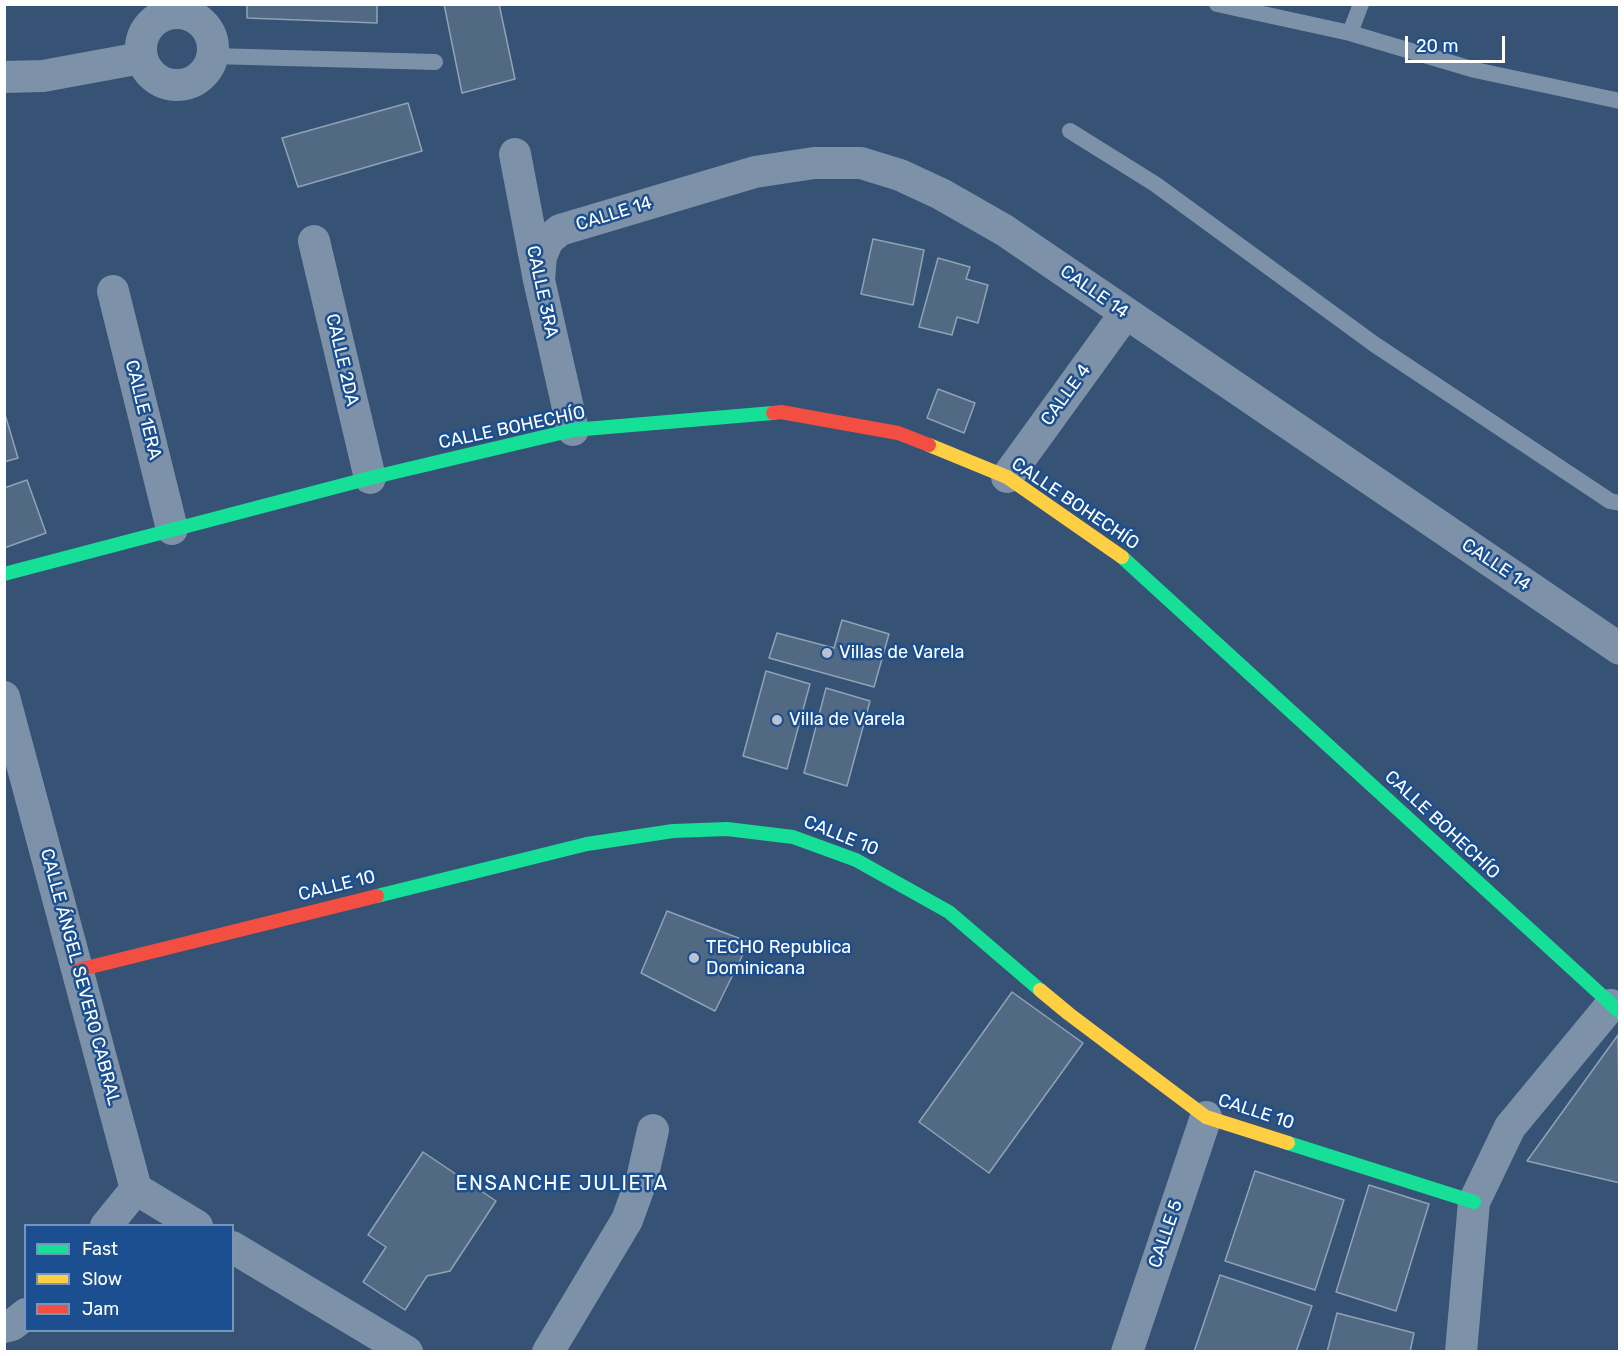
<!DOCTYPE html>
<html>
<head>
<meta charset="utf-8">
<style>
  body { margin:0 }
  #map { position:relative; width:1624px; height:1356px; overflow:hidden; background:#365274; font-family:Rubik,sans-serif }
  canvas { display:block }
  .frame { position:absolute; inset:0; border:6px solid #fff; pointer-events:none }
  .legend { position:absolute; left:24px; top:1224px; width:210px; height:108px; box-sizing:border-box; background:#1b4f8f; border:2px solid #7695bc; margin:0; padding:8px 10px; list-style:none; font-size:18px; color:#fff }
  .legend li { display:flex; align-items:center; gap:12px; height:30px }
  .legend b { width:30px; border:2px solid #7695bc }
  .scale { position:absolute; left:1405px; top:36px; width:100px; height:27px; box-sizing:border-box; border:3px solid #fff; border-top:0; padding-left:8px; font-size:18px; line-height:21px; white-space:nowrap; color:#fff; -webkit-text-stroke:4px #1b4f8f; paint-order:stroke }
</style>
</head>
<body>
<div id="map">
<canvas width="1624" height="1356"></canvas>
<div class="frame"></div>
<ul class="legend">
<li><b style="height:8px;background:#16e098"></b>Fast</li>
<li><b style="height:8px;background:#ffcf43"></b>Slow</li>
<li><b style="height:8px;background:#f24e42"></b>Jam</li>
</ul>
<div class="scale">20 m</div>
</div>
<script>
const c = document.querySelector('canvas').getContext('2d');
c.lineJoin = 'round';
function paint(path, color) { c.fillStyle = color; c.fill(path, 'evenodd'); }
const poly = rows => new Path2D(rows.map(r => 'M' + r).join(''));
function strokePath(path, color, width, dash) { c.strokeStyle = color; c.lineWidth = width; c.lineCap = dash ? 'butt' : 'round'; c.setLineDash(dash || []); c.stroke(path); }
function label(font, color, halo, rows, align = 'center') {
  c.font = font + ' Rubik,sans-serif'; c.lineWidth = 5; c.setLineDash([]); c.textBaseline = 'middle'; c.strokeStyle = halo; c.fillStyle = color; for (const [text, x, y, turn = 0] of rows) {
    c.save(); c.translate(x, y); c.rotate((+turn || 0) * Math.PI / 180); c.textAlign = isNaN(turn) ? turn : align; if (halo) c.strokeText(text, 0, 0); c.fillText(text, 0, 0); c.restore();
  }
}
const building = poly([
  [247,4,377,4,377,23,247,18,247,4],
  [444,4,499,4,515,79,462,93,444,4],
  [408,103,422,151,298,187,282,138,408,103],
  [873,239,924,250,913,305,861,294,873,239],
  [938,258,970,267,966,279,988,285,978,323,957,317,952,335,919,327,938,258],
  [938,389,975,403,964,433,927,418,938,389],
  [4,411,18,458,4,462,4,411],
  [27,480,46,533,4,548,4,488,27,480],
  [842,620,889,634,874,687,769,658,777,633,834,648,842,620],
  [766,671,810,684,787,769,743,756,766,671],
  [826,688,870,701,847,786,804,773,826,688],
  [667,911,749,942,715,1011,641,973,667,911],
  [1012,992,1083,1043,989,1173,919,1122,1012,992],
  [1618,1035,1620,1183,1527,1161,1618,1035],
  [423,1152,496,1201,450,1271,427,1276,405,1310,363,1282,386,1247,368,1235,423,1152],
  [1255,1171,1344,1200,1315,1290,1225,1261,1255,1171],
  [1369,1185,1429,1204,1396,1311,1336,1292,1369,1185],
  [1220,1275,1312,1306,1296,1352,1194,1352,1220,1275],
  [1337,1313,1414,1333,1410,1352,1327,1352,1337,1313]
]);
const lane = poly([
  [1217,4,1350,33,1475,70,1620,101],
  [1350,33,1361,4],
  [213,56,435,62],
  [1070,131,1155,184,1374,344,1610,501,1620,503]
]);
const street = poly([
  '141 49a36 36 0 1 1 72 0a36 36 0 1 1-72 0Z',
  [4,77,43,76,141,58],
  [515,154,539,280,573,430],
  [314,241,370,478],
  [539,280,541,256,548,240,560,230,755,172,814,163,861,163,900,175,941,194,1004,230,1620,649],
  [113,291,172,529],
  [1007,477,1125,314],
  [4,697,136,1189,197,1226],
  [106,1226,136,1189],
  [232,1247,407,1352],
  [4,1327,12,1325,26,1314],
  [548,1352,627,1220,642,1179,653,1130],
  [1127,1352,1206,1117],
  [1461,1352,1474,1202,1510,1127,1611,1005]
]);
const fast = poly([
  [1122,557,1620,1012],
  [4,574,370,478,573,430,773,413],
  [377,896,587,844,673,831,727,829,793,837,856,860,949,912,1040,990],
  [1288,1143,1474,1202]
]);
const slow = poly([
  [929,445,1007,477,1122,557],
  [1040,990,1069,1014,1206,1117,1288,1143]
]);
const jam = poly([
  [773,413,781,412,898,433,929,445],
  [78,970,377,896]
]);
const markers = [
  [827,653,6,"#b9c2ce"],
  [777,720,6,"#b9c2ce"],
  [694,958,6,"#b9c2ce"]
];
const streetNames = [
  ["CALLE 14",614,214,-17],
  ["CALLE 3RA",542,292,78],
  ["CALLE 14",1094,292,35],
  ["CALLE 2DA",342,360,77],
  ["CALLE 4",1066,395,-54],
  ["CALLE 1ERA",143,410,76],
  ["CALLE BOHECHÍO",512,428,-12],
  ["CALLE BOHECHÍO",1075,504,34],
  ["CALLE 14",1496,565,34],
  ["CALLE BOHECHÍO",1442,825,43],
  ["CALLE 10",841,836,22],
  ["CALLE 10",337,886,-14],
  ["CALLE ÁNGEL SEVERO CABRAL",80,977,75],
  ["CALLE 10",1256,1112,18],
  ["CALLE 5",1166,1234,-71]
];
const poiNames = [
  ["Villas de Varela",839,653],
  ["Villa de Varela",789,720],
  ["TECHO Republica",706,948],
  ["Dominicana",706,969]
];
const neighbourhoodNames = [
  ["ENSANCHE JULIETA",562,1184]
];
paint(building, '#526984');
strokePath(building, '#92a2b6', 1.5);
strokePath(lane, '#7d92a8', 16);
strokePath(street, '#7d92a8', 32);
strokePath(fast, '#16e098', 14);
strokePath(slow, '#ffcf43', 14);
strokePath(jam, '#f24e42', 14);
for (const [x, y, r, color] of markers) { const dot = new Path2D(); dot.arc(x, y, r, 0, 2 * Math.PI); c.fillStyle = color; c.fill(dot); strokePath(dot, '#1b4f8f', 2); }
label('18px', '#fff', '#1b4f8f', streetNames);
label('18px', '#fff', '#1b4f8f', poiNames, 'left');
c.letterSpacing = '1.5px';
label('20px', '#fff', '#1b4f8f', neighbourhoodNames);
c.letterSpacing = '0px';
</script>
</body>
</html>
